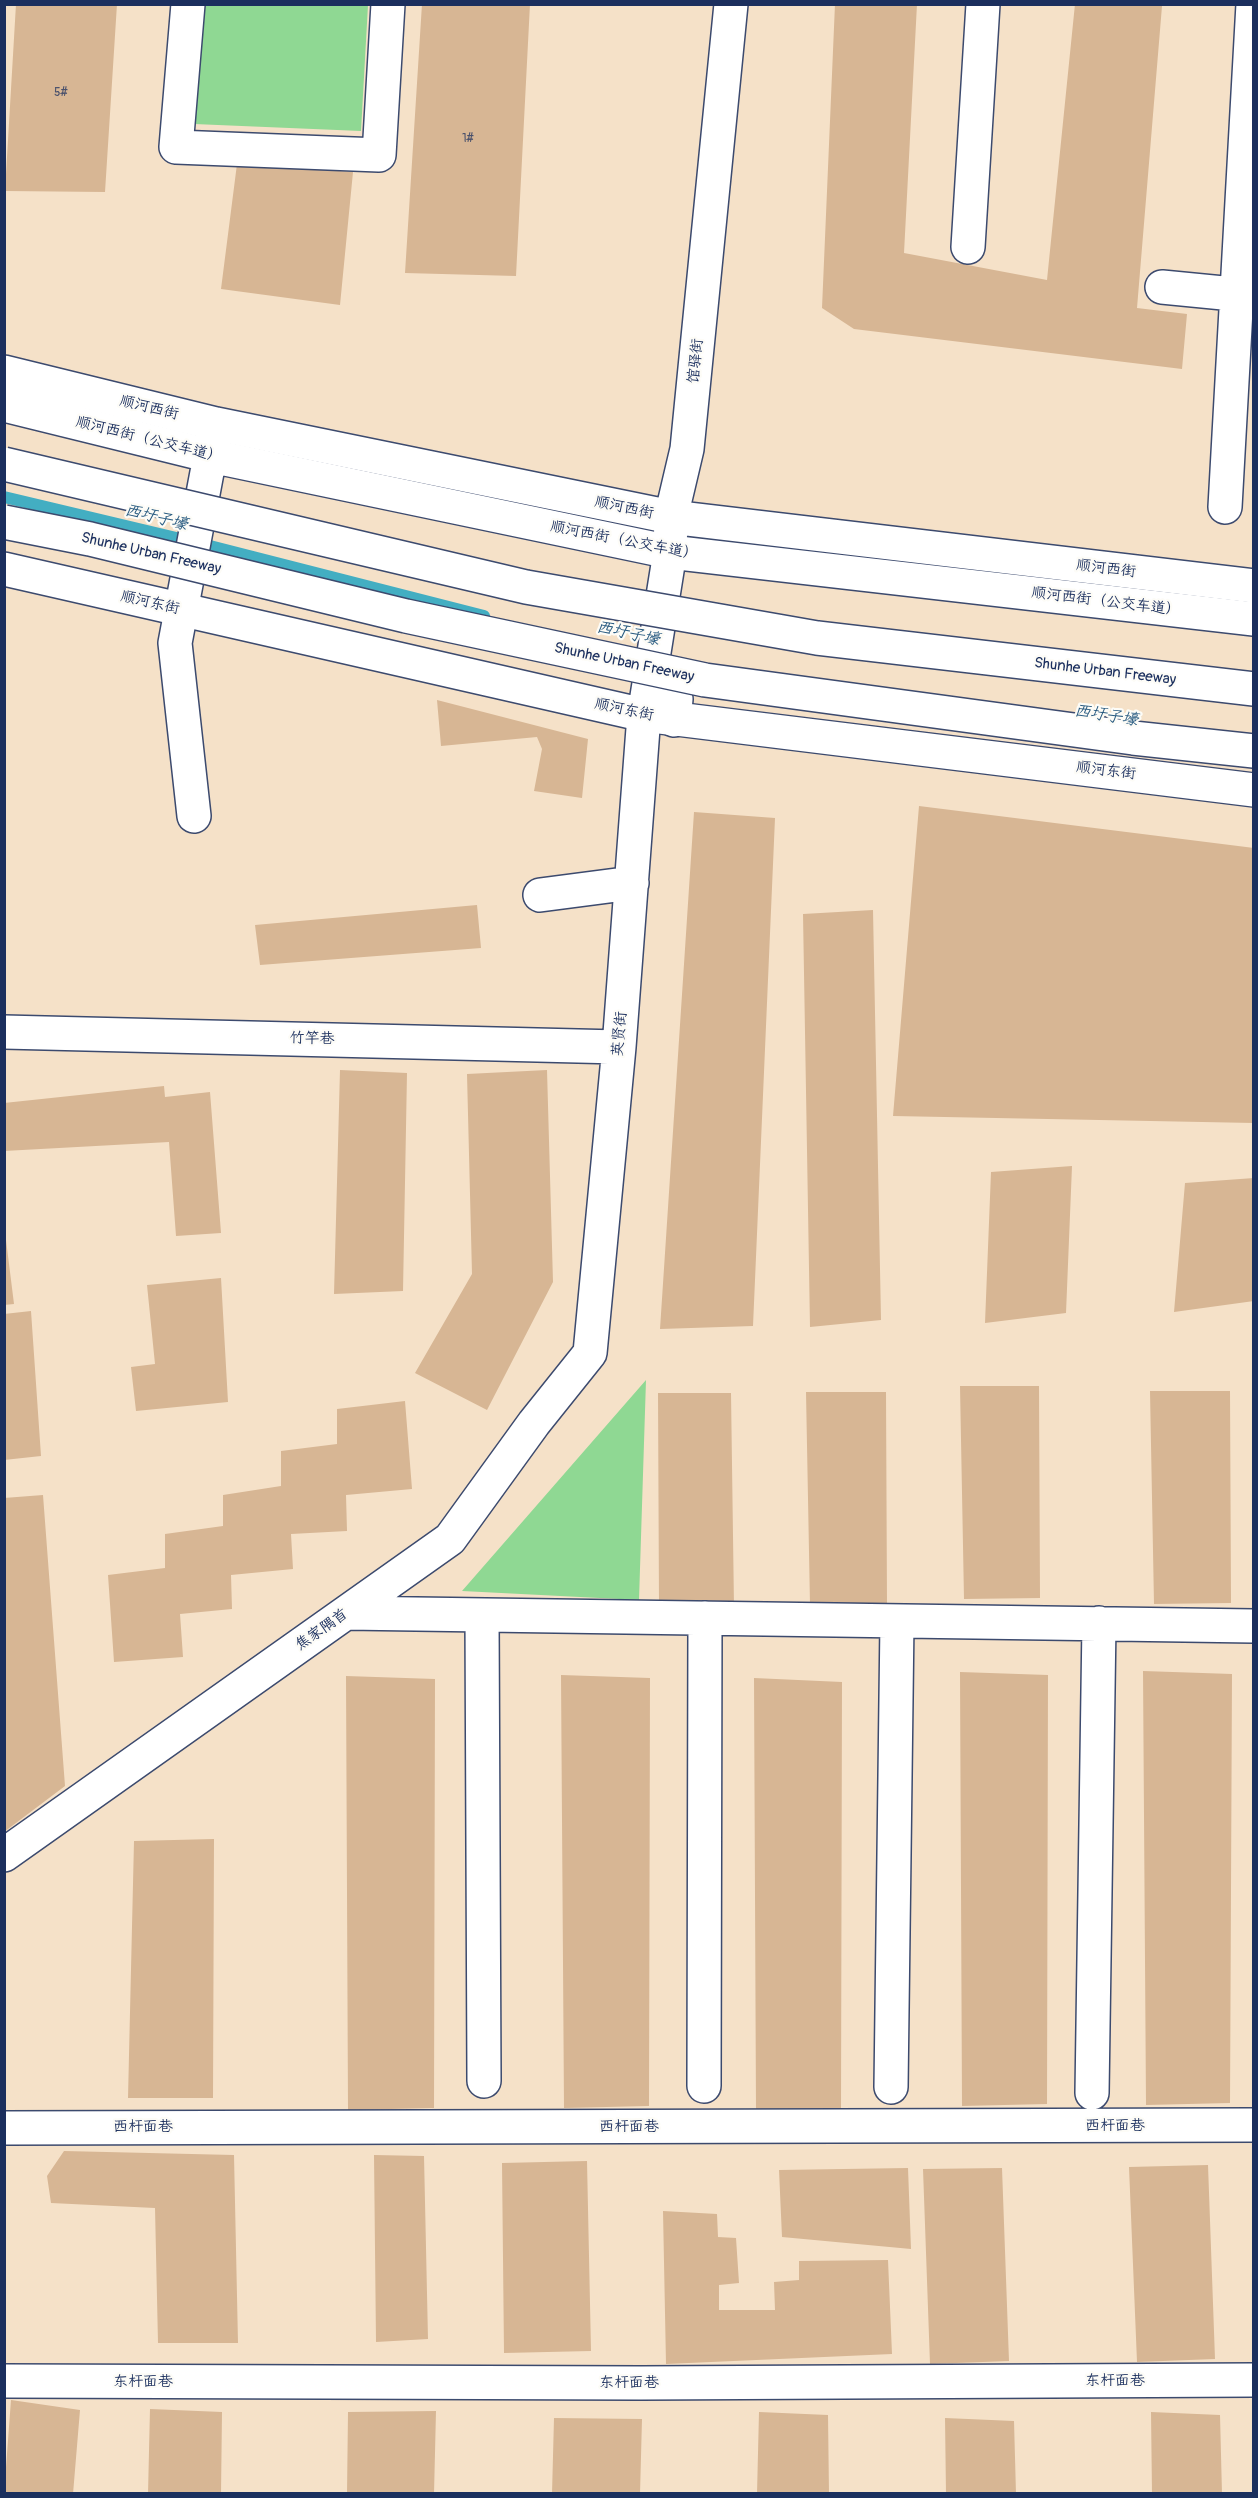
<!DOCTYPE html>
<html>
<head>
<meta charset="utf-8">
<style>
  body { margin:0 }
  #map { position:relative; width:1258px; height:2498px; overflow:hidden; background:#f5e1c8; font-family:Pangolin,sans-serif }
  canvas { display:block }
  .frame { position:absolute; inset:0; border:6px solid #1b2f5e; pointer-events:none }
</style>
</head>
<body>
<div id="map">
<canvas width="1258" height="2498"></canvas>
<div class="frame"></div>
</div>
<script>
const c = document.querySelector('canvas').getContext('2d');
c.lineJoin = 'round';
function paint(path, color) { c.fillStyle = color; c.fill(path, 'evenodd'); }
const poly = rows => new Path2D(rows.map(r => 'M' + r).join(''));
function strokePath(path, color, width, dash) { c.strokeStyle = color; c.lineWidth = width; c.lineCap = dash ? 'butt' : 'round'; c.setLineDash(dash || []); c.stroke(path); }
function label(font, color, halo, rows, align = 'center') {
  c.font = font + ' Pangolin,"LXGW WenKai TC",sans-serif'; c.lineWidth = 4.5; c.setLineDash([]); c.textBaseline = 'middle'; c.strokeStyle = halo; c.fillStyle = color; for (const [text, x, y, turn = 0] of rows) {
    c.save(); c.translate(x, y); c.rotate((+turn || 0) * Math.PI / 180); c.textAlign = isNaN(turn) ? turn : align; if (halo) c.strokeText(text, 0, 0); c.fillText(text, 0, 0); c.restore();
  }
}
const green = poly([
  [204,5,368,5,361,131,194,124],
  [646,1380,639,1600,462,1591]
]);
const stream = poly([
  [4,497,210,546,484,616]
]);
const building = poly([
  [16,4,117,4,105,192,5,191],
  [422,4,530,4,516,276,405,273],
  [835,4,917,4,904,253,1047,280,1075,4,1162,6,1137,308,1187,314,1182,369,854,329,822,308],
  [237,164,353,172,340,305,221,289],
  [437,700,588,739,582,798,534,791,542,749,537,737,441,746],
  [919,806,1254,848,1254,1123,893,1116],
  [694,812,775,818,753,1326,660,1329],
  [477,905,481,948,260,965,255,925],
  [873,910,881,1320,810,1327,803,914],
  [340,1070,407,1073,403,1291,334,1294],
  [547,1070,553,1282,487,1410,415,1373,472,1274,467,1074],
  [164,1086,165,1097,210,1092,221,1233,176,1236,169,1142,4,1151,4,1103],
  [1072,1166,1066,1313,985,1323,991,1172],
  [1254,1178,1254,1301,1174,1312,1185,1183],
  [4,1224,14,1304,4,1305],
  [221,1278,228,1402,136,1411,131,1367,155,1364,147,1285],
  [31,1311,41,1456,4,1460,4,1314],
  [960,1386,1039,1386,1040,1598,964,1599],
  [1150,1391,1230,1391,1231,1603,1154,1604],
  [806,1392,886,1392,887,1605,810,1605],
  [658,1393,731,1393,734,1607,659,1605],
  [405,1401,412,1489,346,1495,347,1531,291,1534,293,1569,231,1575,232,1609,180,1614,183,1657,114,1662,108,1575,165,1568,165,1534,223,1526,223,1495,281,1486,281,1451,337,1444,337,1409],
  [43,1495,65,1786,4,1832,4,1498],
  [1143,1671,1232,1674,1230,2103,1146,2105],
  [960,1672,1048,1675,1047,2104,962,2106],
  [561,1675,650,1678,649,2106,564,2108],
  [346,1676,435,1679,434,2108,348,2110],
  [754,1678,842,1682,841,2110,756,2112],
  [214,1839,213,2098,128,2098,134,1841],
  [64,2151,234,2155,238,2343,158,2343,155,2208,51,2203,47,2176],
  [374,2155,424,2156,428,2339,376,2342],
  [587,2161,591,2351,504,2353,502,2163],
  [1208,2165,1215,2359,1137,2362,1129,2167],
  [908,2168,911,2249,782,2237,779,2170],
  [1002,2168,1009,2361,930,2364,923,2169],
  [663,2211,717,2214,718,2237,736,2238,739,2283,719,2285,719,2310,775,2310,774,2282,799,2280,799,2261,888,2260,892,2354,666,2364],
  [11,2400,80,2410,73,2494,4,2494],
  [150,2409,222,2412,221,2494,148,2494],
  [436,2411,434,2494,347,2494,348,2412],
  [759,2412,828,2415,829,2494,757,2494],
  [1151,2412,1220,2415,1222,2494,1152,2494],
  [554,2418,642,2419,640,2494,552,2494],
  [945,2418,1014,2421,1016,2494,946,2494]
]);
const minor = poly([
  [188,4,176,147,379,155,388,4],
  [968,247,983,4],
  [1162,287,1254,296],
  [4,405,211,456,670,552,1254,619],
  [1225,507,1253,4],
  [674,720,676,699],
  [194,816,175,643,214,435],
  [540,895,632,883],
  [4,1032,619,1047],
  [346,1613,1254,1626],
  [482,1615,484,2081],
  [4,1855,450,1539,534,1423,590,1353,619,1047,644,715],
  [704,2086,705,1618],
  [891,2087,897,1621],
  [1092,2093,1099,1623],
  [4,2128,1254,2125],
  [4,2381,641,2383,1254,2380]
]);
const major = poly([
  [4,372,216,424,671,517,1254,586],
  [4,569,644,715,1254,790],
  [644,715,670,552,671,517,687,449,731,4]
]);
const highwayBridge = poly([
  [4,464,526,587,817,638,1254,689],
  [4,522,90,539,406,616,705,680,1133,738,1254,751]
]);
const numberNames = [
  ["5#",61,93],
  ["1#",468,139]
];
const streetNames = [
  ["馆驿街",696,361,-84],
  ["顺河西街",149,408,14],
  ["顺河西街（公交车道）",149,440,14],
  ["顺河西街",624,508,12],
  ["顺河西街（公交车道）",624,541,11],
  ["Shunhe Urban Freeway",151,554,13],
  ["顺河西街",1106,569,7],
  ["顺河西街（公交车道）",1106,602,7],
  ["顺河东街",150,603,13],
  ["Shunhe Urban Freeway",624,663,12],
  ["Shunhe Urban Freeway",1105,672,7],
  ["顺河东街",624,710,12],
  ["顺河东街",1106,771,7],
  ["英贤街",620,1034,-85],
  ["竹竿巷",312,1039,1],
  ["焦家隅首",322,1630,-35],
  ["西杆面巷",1115,2126],
  ["西杆面巷",143,2127],
  ["西杆面巷",629,2127],
  ["东杆面巷",1115,2381],
  ["东杆面巷",143,2382],
  ["东杆面巷",629,2383]
];
const waterNames = [
  ["西圩子壕",156,518,14],
  ["西圩子壕",628,634,12],
  ["西圩子壕",1106,716,9]
];
paint(green, '#8fd893');
strokePath(stream, '#43aec2', 12);
paint(building, '#d7b694');
strokePath(minor, '#3c4a6e', 36);
strokePath(major, '#3c4a6e', 36);
strokePath(minor, '#fff', 33);
strokePath(major, '#fff', 33);
strokePath(highwayBridge, '#3c4a6e', 36, []);
strokePath(highwayBridge, '#fff', 33);
label('12px', '#4a516c', null, numberNames);
label('15px', '#1b2f5e', '#fdfcf7', streetNames);
label('italic 16px', '#295b81', '#fdfcf7', waterNames);
</script>
</body>
</html>
